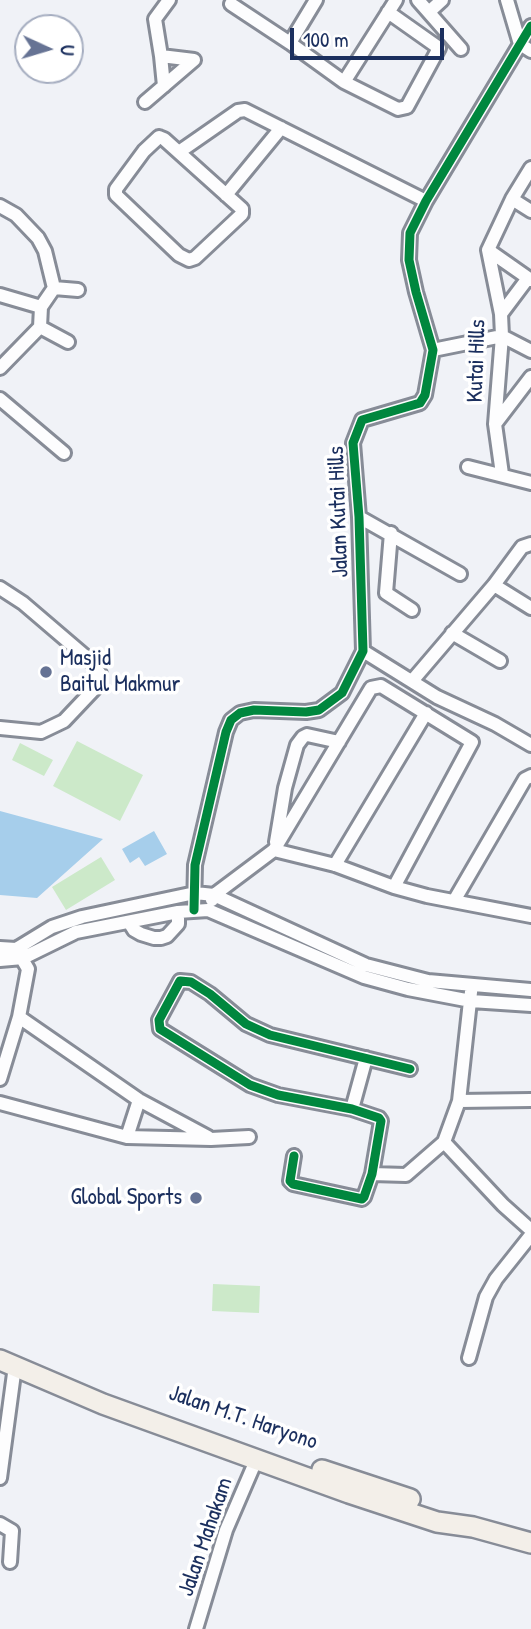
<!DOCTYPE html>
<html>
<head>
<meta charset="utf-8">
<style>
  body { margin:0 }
  #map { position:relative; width:531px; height:1629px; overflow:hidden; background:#f0f2f7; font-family:"Patrick Hand",sans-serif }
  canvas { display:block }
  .north { position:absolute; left:14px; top:14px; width:70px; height:70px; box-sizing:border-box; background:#fff; border:2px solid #a4acbf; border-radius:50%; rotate:94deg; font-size:19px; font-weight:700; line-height:28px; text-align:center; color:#1b2f5e }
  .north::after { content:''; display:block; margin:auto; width:24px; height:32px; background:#667394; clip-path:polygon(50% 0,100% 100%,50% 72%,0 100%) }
  .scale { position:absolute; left:290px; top:28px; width:154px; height:32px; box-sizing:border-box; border:4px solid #1b2f5e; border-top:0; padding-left:9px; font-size:21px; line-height:24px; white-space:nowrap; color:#1b2f5e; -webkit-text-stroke:5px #fff; paint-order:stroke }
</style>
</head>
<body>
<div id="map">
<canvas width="531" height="1629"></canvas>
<div class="north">U</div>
<div class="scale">100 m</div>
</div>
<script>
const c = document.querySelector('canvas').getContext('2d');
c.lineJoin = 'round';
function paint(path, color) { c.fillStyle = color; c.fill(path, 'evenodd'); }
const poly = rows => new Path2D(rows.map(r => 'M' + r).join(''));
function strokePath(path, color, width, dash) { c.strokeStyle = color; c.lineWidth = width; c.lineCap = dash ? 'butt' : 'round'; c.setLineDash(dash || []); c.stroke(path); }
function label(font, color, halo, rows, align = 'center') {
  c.font = font + ' "Patrick Hand",sans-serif'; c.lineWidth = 7; c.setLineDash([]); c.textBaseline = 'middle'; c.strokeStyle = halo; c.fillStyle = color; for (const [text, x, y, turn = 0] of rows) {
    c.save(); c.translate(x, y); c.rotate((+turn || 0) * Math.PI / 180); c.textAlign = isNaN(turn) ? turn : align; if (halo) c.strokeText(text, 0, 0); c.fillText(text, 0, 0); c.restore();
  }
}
const green = poly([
  [77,741,143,775,120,821,53,786],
  [20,743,53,760,44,776,12,760],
  [101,857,115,880,66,910,52,887],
  [213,1284,260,1286,259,1313,212,1311]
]);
const water = poly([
  [0,811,103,839,37,898,0,895],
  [154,831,167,854,145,866,139,857,130,863,122,849]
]);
const street = poly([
  [418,0,461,49],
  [507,0,520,44,531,51],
  [231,4,290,43,316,0],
  [430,11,442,0],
  [290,43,344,82,396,0],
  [161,56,155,19,169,0],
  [344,82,398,109,407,107,439,48,388,12],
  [145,102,194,60,161,56,164,86],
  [159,137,164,139,242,209,242,214,195,258,189,260,179,255,116,195,116,189,144,151,159,137],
  [179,152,238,111,245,110,426,201],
  [226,195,281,128],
  [512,199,531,211],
  [0,206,16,215,38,238,45,251,54,288,41,307,40,327,0,368],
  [488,250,531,280],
  [54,288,78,290],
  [0,295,41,307],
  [501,314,528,278],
  [40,327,68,342],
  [433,350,502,336,531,351],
  [0,399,64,453],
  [495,424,531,377],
  [468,467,531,483],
  [502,474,495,424,502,336,501,314,488,250,512,199,531,168],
  [359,517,460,574],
  [391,533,386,593,412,610],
  [494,585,531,608],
  [0,588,23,603,92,662,100,674,98,685,64,721,41,732,0,728],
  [452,633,500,661],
  [363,651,437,697,495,724,531,745],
  [412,681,494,585,522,547,531,544],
  [276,842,285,788,297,745,303,737,307,735,339,742],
  [274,850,371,688,381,686,472,742,394,887],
  [335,865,426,713],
  [212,900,214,895,274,850,335,865,394,887,427,896,531,916],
  [454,901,525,779,531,776],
  [194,910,195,865,226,732,231,720,240,713,254,710,306,712,319,710,342,693,363,651,359,517,353,443,362,420,420,403,425,395,433,350,416,292,409,260,410,233,426,201,531,26],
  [129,922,134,930,141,934,154,938,161,938,167,936,178,924,178,912],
  [0,948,16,949,52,927,82,917,195,893,214,895,366,965,428,981,531,990],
  [0,960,23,958,76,932,178,912,208,910,364,977,408,989,471,1001,531,1005],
  [19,1017,139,1100,208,1137],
  [0,1079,19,1017,28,969,18,952],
  [459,1101,531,1100],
  [0,1103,127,1137,211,1139,249,1137],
  [352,1109,366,1058],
  [127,1137,139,1100],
  [444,1142,503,1205,531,1230],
  [294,1156,290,1181,293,1184,362,1199,364,1197,372,1174,381,1121,379,1118,352,1109,278,1095,250,1085,160,1029,159,1020,180,981,191,982,210,994,246,1024,270,1035,410,1069],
  [372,1174,406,1175,444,1142,459,1101,471,992],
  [469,1358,486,1297,496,1279,531,1235],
  [0,1478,15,1366],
  [0,1524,12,1531,10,1562],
  [196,1629,226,1530,257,1458]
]);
const primary = poly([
  [0,1360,103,1404,349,1493,437,1522,473,1527,531,1543],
  [322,1470,410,1499]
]);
const cycleway = poly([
  [194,910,195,865,226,732,231,720,240,713,254,710,306,712,319,710,342,693,363,651,359,517,353,443,362,420,420,403,425,395,433,350,416,292,409,260,410,233,426,201,531,26],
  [294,1156,290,1181,293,1184,362,1199,364,1197,372,1174,381,1121,379,1118,352,1109,278,1095,250,1085,160,1029,159,1020,180,981,191,982,210,994,246,1024,270,1035,410,1069]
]);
const markers = [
  [46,672,7,"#667394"],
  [196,1198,7,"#667394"]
];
const streetNames = [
  ["Kutai Hills",477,361,-88],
  ["Jalan Kutai Hills",339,512,-92],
  ["Jalan M.T. Haryono",243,1418,19],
  ["Jalan Mahakam",206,1537,-71]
];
const poiNames = [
  ["Masjid",60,659],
  ["Baitul Makmur",60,685],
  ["Global Sports",182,1198,"right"]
];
paint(green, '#cce9c9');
paint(water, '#a6ceeb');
strokePath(street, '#878c97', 18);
strokePath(primary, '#878c97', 24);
strokePath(street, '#fdfdfe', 12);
strokePath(primary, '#f3efe9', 19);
strokePath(cycleway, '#00873e', 9);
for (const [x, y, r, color] of markers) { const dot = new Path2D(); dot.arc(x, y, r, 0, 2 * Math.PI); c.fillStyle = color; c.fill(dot); strokePath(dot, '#fff', 2.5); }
label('23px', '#1b2f5e', '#fff', streetNames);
label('23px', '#1b2f5e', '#fff', poiNames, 'left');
</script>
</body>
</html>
